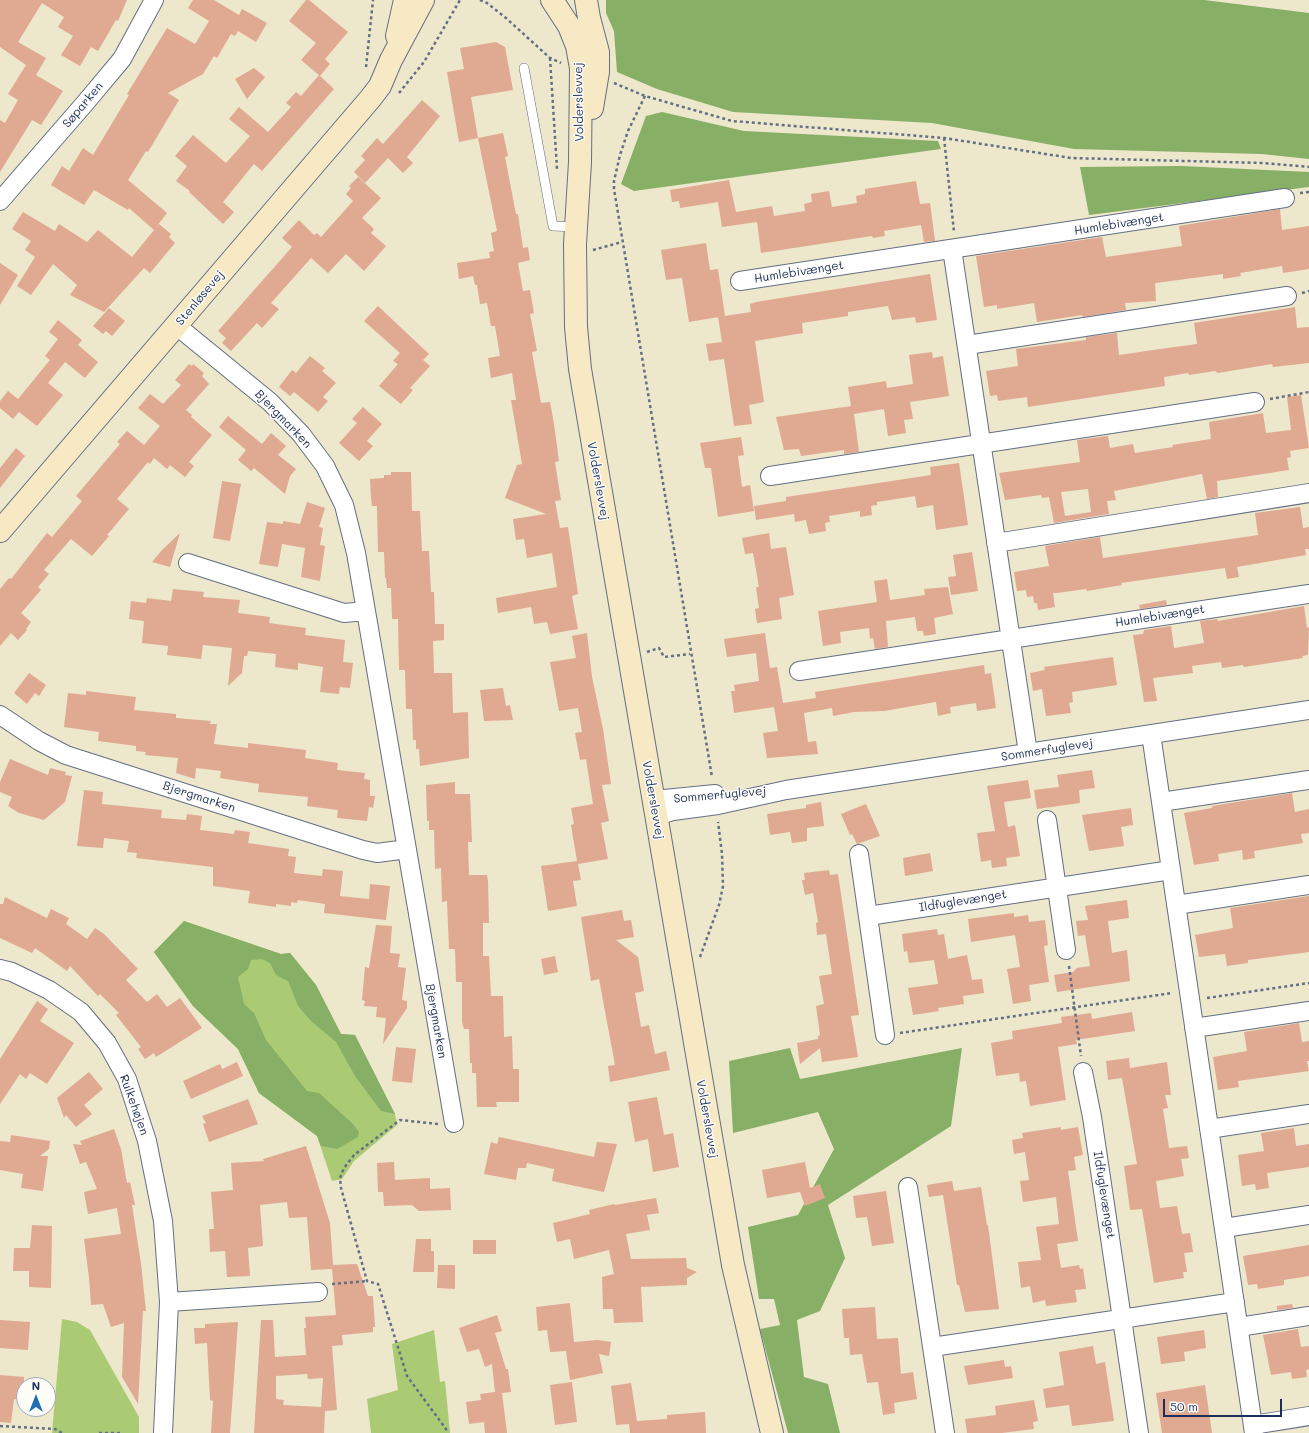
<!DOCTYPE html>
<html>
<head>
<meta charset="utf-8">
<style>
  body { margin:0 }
  #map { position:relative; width:1309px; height:1433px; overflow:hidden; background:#ede7cb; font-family:Mali,sans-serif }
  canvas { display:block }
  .north { position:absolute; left:16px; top:1377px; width:40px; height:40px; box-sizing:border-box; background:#fdfcf7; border:1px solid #a3aaba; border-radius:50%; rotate:0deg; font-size:11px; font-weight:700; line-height:16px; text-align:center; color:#1b2f5e }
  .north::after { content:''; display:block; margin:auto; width:14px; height:18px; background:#1f6fb2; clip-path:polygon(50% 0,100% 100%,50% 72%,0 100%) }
  .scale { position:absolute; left:1163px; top:1399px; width:119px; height:18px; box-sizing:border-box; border:2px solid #1b2f5e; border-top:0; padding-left:5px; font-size:12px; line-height:14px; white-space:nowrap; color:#1b2f5e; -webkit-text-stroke:3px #fdfcf7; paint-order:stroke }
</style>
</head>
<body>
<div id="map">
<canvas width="1309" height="1433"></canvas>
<div class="north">N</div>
<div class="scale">50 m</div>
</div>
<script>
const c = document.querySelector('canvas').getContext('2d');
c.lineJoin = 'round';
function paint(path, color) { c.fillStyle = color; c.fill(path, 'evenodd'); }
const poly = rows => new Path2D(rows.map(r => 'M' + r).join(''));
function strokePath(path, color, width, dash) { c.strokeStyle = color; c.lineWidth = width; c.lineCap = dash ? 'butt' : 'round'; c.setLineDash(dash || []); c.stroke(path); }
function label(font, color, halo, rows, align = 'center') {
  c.font = font + ' Mali,sans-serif'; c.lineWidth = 3; c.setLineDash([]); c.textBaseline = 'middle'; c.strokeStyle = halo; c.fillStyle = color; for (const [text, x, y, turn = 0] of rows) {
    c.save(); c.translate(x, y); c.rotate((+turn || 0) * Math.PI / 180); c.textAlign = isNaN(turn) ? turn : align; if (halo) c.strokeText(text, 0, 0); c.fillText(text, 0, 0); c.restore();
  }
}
const green = poly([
  [184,921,281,954,290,953,316,985,341,1034,355,1035,395,1114,397,1125,354,1161,342,1179,332,1181,317,1136,259,1093,238,1049,193,1006,154,952],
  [62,1319,77,1322,90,1330,139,1417,139,1433,52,1433],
  [434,1330,440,1382,445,1381,450,1433,371,1433,367,1399,398,1390,392,1344]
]);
const forest = poly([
  [606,0,1204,0,1309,13,1309,159,1262,154,1074,149,932,123,733,112,657,89,617,72,614,31,606,13],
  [662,112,744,131,938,141,941,149,634,191,621,184,646,116],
  [1182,166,1309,172,1309,187,1089,215,1080,167],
  [184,921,281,954,290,953,316,985,341,1034,355,1035,395,1114,381,1111,355,1076,336,1042,311,1021,298,1006,288,981,276,975,270,963,262,959,251,960,248,969,238,977,244,1004,254,1013,266,1040,307,1091,319,1093,353,1124,359,1132,358,1137,337,1149,321,1146,317,1136,259,1093,238,1049,193,1006,154,952],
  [790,1048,800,1079,962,1048,951,1126,828,1205,845,1258,820,1311,797,1320,804,1377,828,1384,840,1433,788,1433,760,1329,780,1325,774,1299,759,1299,748,1227,798,1215,834,1149,818,1112,733,1133,729,1061]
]);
const building = poly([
  [0,0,127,0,118,21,116,20,98,51,91,47,80,66,61,55,73,36,58,27,64,17,42,3,18,42,46,58,36,75,63,91,41,125,32,120,0,172,0,120,5,123,18,100,8,94,26,65,0,47],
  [193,0,214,0,239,15,242,9,267,23,256,42,238,31,235,36,231,34,217,58,214,56,203,74,168,93,179,100,148,152,146,151,128,180,167,213,154,230,129,208,128,210,94,190,84,205,51,185,62,166,69,171,83,148,93,155,129,95,127,94,167,28,195,44,209,21,188,8],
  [306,0,309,0,348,32,325,59,330,64,320,76,301,60,316,43,289,21],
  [496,42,505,47,513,90,471,97,478,138,503,133,508,156,505,157,516,214,518,214,523,248,528,247,530,260,518,263,523,291,530,290,534,313,530,314,537,351,532,352,541,403,550,402,554,424,559,461,555,462,561,500,555,501,560,528,568,527,578,594,572,596,578,629,550,634,547,622,534,624,531,607,498,613,496,598,557,587,552,553,527,558,524,539,516,540,513,519,546,514,505,498,517,465,522,464,511,400,516,400,512,373,491,378,488,358,500,356,495,326,491,326,487,303,480,304,477,285,475,285,473,276,459,279,457,263,490,258,489,252,494,251,491,233,497,231,478,138,459,142,447,72,464,69,460,48],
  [254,68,265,77,247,99,235,79],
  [319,75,334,89,262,171,254,164,223,202,234,212,223,224,189,192,190,191,176,181,187,166,175,156,193,135,226,163,250,136,229,119,239,107,268,132,291,107,286,103,296,92,301,96],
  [422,100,440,116,407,157,413,163,403,173,388,158,365,183,354,172,365,160,361,156,377,138,383,144],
  [358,177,381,198,362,218,374,229,371,233,386,246,364,271,346,254,328,273,311,258,271,303,279,309,262,328,257,323,231,351,222,343,226,338,218,331,292,247,282,238,299,220,314,235,317,233,321,237,353,201,346,194,351,188,349,186],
  [729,180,736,212,772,206,774,216,805,211,804,204,812,202,811,194,829,191,832,207,857,203,856,196,865,194,865,189,916,181,920,204,930,203,935,241,924,242,921,225,884,231,885,236,873,238,872,236,761,253,757,222,722,227,718,202,680,208,679,201,672,202,670,190],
  [1280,209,1282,230,1309,226,1309,269,1283,273,1282,266,1240,273,1241,276,1223,279,1223,274,1156,283,1155,284,1156,301,1125,303,1126,310,1083,317,1082,315,1037,322,1034,303,997,309,997,305,984,307,976,256,1102,237,1106,257,1182,246,1179,226],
  [23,212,55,231,59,224,87,242,98,230,132,257,159,224,171,234,169,237,175,243,150,273,144,268,104,312,70,295,77,285,53,264,31,295,17,286,35,257,25,250,31,241,12,229],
  [706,243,710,270,718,269,725,316,689,322,682,278,666,280,661,250],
  [0,263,18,275,0,305],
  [930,274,937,320,916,323,915,317,892,320,888,306,848,312,848,316,802,323,803,333,755,341,764,402,749,405,752,424,734,426,724,359,709,361,706,344,722,342,718,317,751,312,750,304,756,302],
  [378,306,429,354,423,360,430,366,410,388,413,390,401,404,379,386,398,364,393,361,400,353,364,321],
  [1295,307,1297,328,1309,327,1309,363,1273,367,1272,364,1218,373,1215,371,1189,375,1188,373,1164,377,1165,386,1028,407,1027,397,998,401,997,395,990,396,986,371,1018,366,1016,349,1086,340,1086,337,1117,333,1119,355,1160,349,1197,344,1194,323],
  [109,308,125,321,112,336,106,331,103,334,93,326],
  [58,320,82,340,78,345,98,362,85,378,65,362,48,383,63,395,37,426,19,412,13,419,0,408,0,401,8,391,18,399,50,360,45,356,58,339,49,332],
  [932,352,933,358,943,356,949,396,910,402,913,419,904,420,906,433,888,436,884,409,854,414,859,452,844,454,844,450,801,456,799,449,784,450,776,417,851,406,848,387,886,381,887,388,913,384,909,355],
  [310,356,325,368,322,371,336,383,323,397,328,401,318,412,294,392,290,396,279,387,292,370,296,373],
  [189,364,192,366,193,364,204,373,202,376,209,384,186,410,192,415,191,417,212,435,189,462,194,466,185,477,170,465,167,469,154,458,150,464,148,462,117,499,129,509,107,535,109,536,92,556,71,539,44,570,49,574,38,587,41,590,21,613,31,622,26,629,27,630,18,640,11,633,0,646,0,589,9,578,11,579,47,533,52,537,82,501,76,496,120,444,117,442,127,431,144,445,160,426,138,408,150,394,163,404,181,385,175,380],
  [1301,395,1309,448,1290,451,1291,457,1287,458,1289,470,1217,481,1218,497,1207,499,1202,474,1114,491,1116,500,1107,501,1109,514,1054,523,1049,497,1042,498,1041,495,1005,500,999,473,1080,462,1077,440,1108,436,1110,448,1133,444,1135,453,1173,447,1172,445,1211,439,1209,422,1263,413,1266,433,1291,430,1287,397],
  [1088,489,1091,512,1065,516,1061,492],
  [363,407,382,424,367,441,373,446,359,461,339,443,357,423,352,419],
  [228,416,262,444,271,433,286,446,278,455,296,469,290,476,285,494,254,468,251,471,238,460,246,450,219,427],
  [741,437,744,455,738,456,742,487,750,485,754,511,718,517,711,468,705,468,700,443],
  [16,448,25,456,0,488,0,468],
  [959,463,968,525,936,530,933,505,917,508,915,496,877,502,877,505,871,506,872,515,860,517,860,511,829,516,830,522,825,523,826,531,809,534,806,520,795,522,794,514,756,520,754,506,786,501,786,497,931,475,930,467],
  [391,472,411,472,412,511,420,511,422,551,429,551,431,592,434,592,435,624,444,624,444,640,433,641,434,673,452,673,453,713,468,712,469,758,420,766,419,749,416,749,416,740,413,740,412,709,406,709,405,670,399,670,398,619,392,619,391,588,387,588,386,578,385,578,384,552,378,552,377,506,372,506,371,498,370,479,384,478,384,475,391,475],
  [222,481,241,484,230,541,213,538],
  [307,502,325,508,319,527,323,528,320,545,325,546,320,581,301,577,305,548,282,544,278,567,259,564,267,522,283,524,283,521,300,524],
  [1300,507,1303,528,1309,527,1309,549,1305,549,1306,555,1237,567,1239,577,1227,579,1225,568,1121,583,1122,585,1087,591,1086,589,1057,593,1053,593,1055,607,1038,610,1037,603,1034,603,1033,596,1027,597,1026,590,1017,591,1014,572,1049,566,1045,546,1100,537,1103,558,1258,535,1255,513],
  [180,533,170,567,152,562,162,550],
  [769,533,771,549,786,547,794,595,779,598,782,619,757,623,755,609,759,608,756,587,759,587,753,553,745,554,742,538],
  [972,552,978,591,951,595,948,577,956,576,953,555],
  [887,579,890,600,925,595,924,589,948,587,953,614,934,618,936,634,924,636,923,631,917,631,915,617,886,621,888,647,875,649,873,638,870,639,869,628,840,632,841,643,823,646,818,611,877,602,874,581],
  [173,589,204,592,203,597,240,600,238,613,270,617,269,623,306,628,305,635,345,640,343,662,353,663,350,688,340,687,339,694,320,692,323,667,298,663,298,670,275,667,276,654,248,651,247,656,244,656,242,673,228,686,232,648,203,645,201,659,167,655,168,646,142,643,144,621,129,619,131,601,146,603,147,598,171,601],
  [1166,600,1167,605,1140,609,1139,605],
  [1304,606,1307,628,1309,627,1308,655,1302,656,1303,658,1244,667,1243,665,1222,668,1221,662,1192,666,1193,673,1153,678,1157,701,1144,702,1133,635,1143,634,1144,630,1171,626,1174,648,1204,643,1200,621,1217,619,1218,621],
  [587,633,592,677,603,729,611,784,602,785,609,821,601,823,608,859,578,864,581,880,573,881,577,906,548,911,541,866,577,861,571,825,574,824,571,808,593,804,586,759,580,760,575,733,582,732,578,708,559,711,550,662,576,658,572,636],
  [765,633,770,668,777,667,783,703,816,698,815,692,984,665,985,674,991,673,996,708,977,711,976,703,950,707,951,713,938,716,936,702,884,711,854,712,833,716,832,708,804,713,808,742,816,741,818,754,767,758,763,733,778,731,774,707,734,713,731,691,735,691,734,685,759,681,756,653,727,657,724,639],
  [1113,657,1117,685,1072,692,1073,702,1069,703,1071,713,1046,716,1042,689,1033,691,1030,673,1045,670,1044,667],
  [29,673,46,685,39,696,35,693,27,704,14,693],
  [503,688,506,706,510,705,513,720,484,721,480,690],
  [86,691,136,697,134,710,176,714,176,718,211,721,210,724,217,724,214,744,248,748,248,743,306,750,305,758,338,763,337,770,365,773,364,779,370,780,370,796,375,796,373,808,369,807,367,821,337,818,338,810,307,806,308,797,258,792,259,784,220,778,221,771,196,768,195,779,176,773,178,758,145,755,146,752,136,751,136,746,98,741,99,732,64,727,68,693,86,695],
  [10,759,48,775,50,768,66,772,65,775,72,776,65,802,44,820,19,813,8,806,12,797,0,792,0,782],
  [1092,770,1095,788,1079,790,1080,803,1037,809,1034,790,1059,787,1057,775],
  [1028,780,1031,798,1004,802,1008,827,1015,825,1020,856,1006,858,1007,866,992,868,991,860,981,862,977,833,995,831,987,786],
  [455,782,455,794,470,794,472,842,468,842,469,875,487,875,488,881,489,923,483,923,483,956,489,956,491,996,503,996,504,1037,512,1036,513,1069,519,1069,519,1102,496,1102,497,1107,477,1107,476,1073,472,1073,472,1063,470,1063,469,1029,464,1029,462,1022,462,982,456,982,455,949,449,949,447,901,442,902,441,868,435,869,434,830,429,830,429,821,427,821,426,785],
  [84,790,103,792,102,804,162,810,161,818,186,820,187,814,202,816,200,830,234,834,235,830,250,832,248,843,289,849,288,856,296,857,294,873,322,876,323,869,343,871,340,896,369,899,370,884,390,886,386,920,324,913,325,904,298,900,297,903,291,902,291,906,276,904,276,907,248,903,250,891,213,886,213,867,136,858,137,853,127,852,129,841,104,838,103,848,77,846],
  [1292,793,1295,812,1309,809,1309,833,1301,834,1303,843,1254,851,1255,858,1243,860,1242,850,1218,854,1219,861,1194,865,1184,813,1212,808,1212,806],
  [821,802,824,826,807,828,807,841,792,843,790,832,770,835,767,814,806,808,806,805],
  [866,804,880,836,857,844,852,834,850,835,841,814],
  [1131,808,1133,825,1121,827,1124,846,1089,851,1082,815],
  [930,853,933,871,905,876,903,858],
  [829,870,830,875,838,874,859,1015,851,1016,858,1057,822,1062,820,1048,800,1064,797,1043,818,1039,818,1036,820,1035,816,1006,824,1004,819,976,832,974,826,934,817,935,816,923,818,922,813,893,805,895,802,880,805,880,804,873],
  [1309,896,1309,952,1248,960,1248,963,1227,966,1225,954,1199,957,1195,935,1233,928,1230,908],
  [5,897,47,918,51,909,69,918,66,924,87,939,95,928,104,934,138,969,126,980,147,1002,157,994,167,1007,180,998,202,1028,156,1057,154,1053,145,1059,138,1049,141,1047,116,1015,119,1013,100,994,98,996,70,966,67,971,35,948,32,953,0,938,0,904,3,904],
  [1127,900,1129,918,1108,921,1112,953,1127,950,1130,981,1057,992,1054,975,1073,972,1077,968,1090,966,1085,935,1078,936,1076,921,1088,920,1085,906],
  [622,910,624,921,631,920,634,937,616,940,638,957,644,991,635,993,641,1027,649,1025,655,1054,666,1051,670,1070,610,1082,608,1066,615,1065,599,979,591,981,581,917],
  [1014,913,1014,917,1028,915,1029,922,1045,920,1048,945,1044,946,1049,982,1029,985,1031,1001,1013,1004,1007,969,1020,967,1015,935,971,942,968,919],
  [376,925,392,926,390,953,400,954,398,967,406,968,402,1000,407,1001,407,1008,383,1044,386,1018,376,1017,377,1007,364,1006,365,1001,362,1000,365,967,369,968],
  [937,929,938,935,944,934,948,959,967,955,972,980,982,979,984,993,963,996,964,1004,938,1008,939,1011,913,1015,908,988,938,984,934,960,909,963,907,951,904,952,902,934],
  [555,956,558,972,544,975,541,959],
  [37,1001,48,1009,40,1021,74,1043,47,1084,30,1073,26,1079,20,1074,0,1104,0,1059],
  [1132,1012,1135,1031,1076,1040,1077,1044,1058,1047,1066,1100,1030,1106,1026,1081,1020,1082,1019,1073,996,1076,991,1043,1013,1039,1012,1031,1062,1023,1061,1017,1091,1013,1092,1019],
  [1299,1023,1302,1042,1309,1041,1309,1061,1307,1061,1309,1071,1238,1081,1239,1087,1218,1090,1213,1057,1247,1051,1244,1032],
  [396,1047,416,1049,412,1083,392,1081],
  [1129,1058,1130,1068,1167,1062,1171,1095,1165,1095,1168,1108,1163,1109,1169,1148,1187,1146,1189,1158,1181,1159,1184,1176,1156,1181,1160,1208,1177,1206,1182,1234,1190,1233,1193,1252,1184,1253,1187,1272,1183,1272,1184,1278,1154,1283,1142,1209,1130,1210,1124,1166,1137,1164,1122,1078,1108,1080,1106,1061],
  [237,1062,243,1076,191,1099,183,1081,220,1064,222,1069],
  [89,1072,103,1089,84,1105,92,1114,76,1127,66,1115,64,1118,57,1098],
  [657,1097,664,1135,673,1133,679,1167,653,1172,648,1139,635,1142,628,1102],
  [248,1099,258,1124,209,1142,203,1124,206,1123,202,1116],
  [1061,1127,1061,1130,1078,1127,1083,1155,1074,1157,1076,1170,1068,1171,1078,1241,1057,1244,1061,1268,1079,1265,1080,1269,1083,1268,1086,1289,1075,1290,1077,1302,1046,1306,1045,1300,1033,1303,1030,1286,1021,1288,1018,1262,1041,1260,1036,1227,1059,1224,1056,1197,1023,1202,1020,1181,1029,1180,1025,1152,1014,1154,1012,1140,1023,1138,1022,1133],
  [1294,1128,1296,1146,1309,1144,1309,1167,1267,1173,1269,1188,1256,1190,1255,1184,1242,1186,1238,1155,1264,1151,1261,1133],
  [114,1129,121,1149,127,1183,130,1182,135,1205,132,1205,141,1264,146,1311,143,1311,138,1404,122,1377,124,1323,111,1327,103,1304,91,1305,89,1278,84,1239,121,1234,117,1208,88,1214,84,1192,97,1189,86,1162,80,1164,73,1144,82,1145,80,1141],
  [11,1135,50,1141,49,1149,40,1156,48,1156,43,1191,21,1188,23,1174,0,1170,0,1141,10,1142],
  [499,1137,594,1157,597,1142,617,1144,604,1192,552,1181,554,1169,527,1163,526,1168,518,1168,516,1180,484,1174,491,1142,497,1144],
  [306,1146,330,1223,333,1265,357,1264,368,1296,373,1296,375,1327,373,1327,373,1332,342,1335,343,1345,332,1346,337,1410,325,1411,324,1433,254,1433,261,1320,273,1320,275,1357,306,1355,304,1328,306,1328,305,1317,336,1315,332,1269,311,1270,307,1217,289,1218,287,1202,260,1205,263,1246,248,1248,250,1276,227,1277,225,1251,210,1252,209,1229,214,1229,211,1192,233,1190,231,1163,264,1161,263,1159],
  [307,1374,308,1379,323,1378,321,1407,283,1405,284,1400,276,1399,276,1376],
  [394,1162,395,1180,430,1178,430,1189,450,1188,451,1210,419,1211,412,1205,384,1206,383,1192,378,1192,377,1163],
  [805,1162,810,1188,820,1184,825,1198,805,1206,800,1192,767,1198,762,1170],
  [952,1181,954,1191,981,1187,987,1225,988,1225,999,1309,965,1312,959,1285,957,1285,943,1195,929,1197,927,1185],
  [886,1191,894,1243,872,1246,867,1217,856,1218,853,1196],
  [656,1198,659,1213,647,1215,650,1230,626,1234,631,1259,686,1258,687,1268,697,1272,687,1278,687,1285,641,1287,643,1322,614,1323,613,1309,603,1309,602,1277,614,1274,609,1250,574,1259,570,1239,557,1242,553,1223,590,1214,589,1210,614,1204,615,1205],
  [32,1225,52,1226,51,1288,29,1287,29,1271,13,1271,14,1248,30,1248],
  [416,1239,431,1239,431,1251,434,1251,434,1272,413,1272],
  [473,1240,496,1240,496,1254,473,1254],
  [1309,1245,1309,1276,1284,1280,1284,1285,1258,1289,1257,1284,1248,1285,1243,1256],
  [438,1265,455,1265,455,1289,437,1288],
  [570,1303,574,1342,598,1340,611,1342,609,1356,599,1354,603,1373,570,1380,566,1351,550,1352,547,1330,538,1331,536,1307],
  [1292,1304,1293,1308,1277,1310,1277,1306],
  [875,1307,877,1339,898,1338,901,1374,913,1372,917,1399,894,1403,895,1413,883,1415,878,1382,867,1383,862,1354,850,1355,849,1338,844,1338,842,1309],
  [497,1315,502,1331,495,1333,506,1369,508,1369,511,1392,502,1393,507,1433,485,1433,484,1422,469,1424,466,1402,481,1400,480,1394,495,1392,492,1364,485,1367,479,1349,467,1352,459,1328],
  [0,1320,30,1322,28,1350,0,1348],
  [238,1322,230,1433,211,1433,213,1401,210,1400,207,1343,195,1344,194,1328,205,1328,205,1324],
  [1298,1329,1301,1347,1309,1346,1309,1369,1306,1370,1307,1377,1292,1379,1291,1372,1271,1375,1263,1335],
  [1204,1330,1206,1348,1184,1352,1185,1361,1161,1364,1157,1337],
  [1093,1346,1096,1364,1105,1362,1114,1421,1072,1426,1069,1405,1046,1408,1043,1389,1064,1385,1059,1352],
  [1004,1360,1005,1367,1011,1366,1013,1378,968,1385,964,1366],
  [0,1375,24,1377,24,1400,14,1399,11,1423,0,1422],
  [572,1382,577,1422,555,1425,550,1385],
  [631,1383,637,1421,667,1419,667,1415,705,1412,706,1433,630,1433,629,1424,616,1425,611,1386],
  [1205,1385,1212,1433,1162,1433,1156,1393],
  [1034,1400,1038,1421,1033,1422,1034,1429,1002,1433,967,1433,965,1419,996,1415,995,1406]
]);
const path = poly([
  [480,0,487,3,506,18,550,58,561,63],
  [550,58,557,169],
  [366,67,373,0],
  [614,83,645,96,732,121,944,138,1071,158,1263,163,1309,167],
  [399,93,424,62,460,0],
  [645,96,628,131,620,155,614,181,614,189,712,777],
  [944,138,954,232],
  [1300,193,1309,192],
  [593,250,622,242],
  [1302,293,1309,291],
  [1270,399,1309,392],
  [647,652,659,648,664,657,690,654],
  [700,957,719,905,723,886,722,854,718,822],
  [1069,966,1081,1056],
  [1207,998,1309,983],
  [900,1033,1172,993],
  [438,1124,400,1120,354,1155,344,1168,340,1178,341,1188,367,1281,378,1284,407,1376,446,1429,447,1433],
  [332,1284,367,1281],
  [0,1426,55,1429,62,1433],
  [99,1433,121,1433]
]);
const lane = poly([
  [524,68,553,226,576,227]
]);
const street = poly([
  [0,201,86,102,122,59,154,0],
  [952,249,1028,753],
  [740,281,1285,198],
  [177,326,270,402,301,434,325,466,344,505,356,553,454,1123],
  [967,345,1287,296],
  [770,476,1255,402],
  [996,543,1309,493],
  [188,563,344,613,366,611],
  [799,671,1309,594],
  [0,715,39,741,66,755,363,850,377,853,407,849],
  [1151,734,1254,1433],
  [654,800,715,794],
  [1161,802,1309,780],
  [657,816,673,811,718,805,786,790,1309,710],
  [1047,820,1066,950],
  [859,854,885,1035],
  [1176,905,1309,885],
  [868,916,1171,870],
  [0,969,12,972,49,990,81,1012,107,1043,127,1079,147,1141,163,1221,169,1302,163,1433],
  [1194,1028,1309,1011],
  [1083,1072,1092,1117,1139,1433],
  [1209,1129,1309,1114],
  [908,1187,945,1433],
  [1224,1228,1309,1215],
  [169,1302,318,1292],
  [1239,1327,1309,1316],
  [932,1347,1235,1302],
  [1253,1425,1309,1416]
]);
const secondary = poly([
  [552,0,569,26,577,46,581,68,580,162,575,244,576,327,580,369,733,1265,772,1433],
  [586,0,589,18,598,52,598,72,592,108],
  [397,36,405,0],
  [0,531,370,99,380,86,391,60,423,0]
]);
const streetNames = [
  ["Volderslevvej",579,102,-91],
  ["Søparken",83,105,-50],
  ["Humlebivænget",1119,224,-9],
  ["Humlebivænget",799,272,-9],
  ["Stenløsevej",200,298,-50],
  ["Bjergmarken",283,419,46],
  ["Volderslevvej",598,481,80],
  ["Humlebivænget",1160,616,-9],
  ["Sommerfuglevej",1047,750,-9],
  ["Sommerfuglevej",720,795,-5],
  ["Bjergmarken",199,797,18],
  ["Volderslevvej",653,800,80],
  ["Ildfuglevænget",963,901,-9],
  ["Bjergmarken",436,1021,80],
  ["Rulkehøjen",134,1105,70],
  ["Volderslevvej",707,1119,80],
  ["Ildfuglevænget",1104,1195,81]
];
paint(green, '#aacb74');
paint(forest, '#87af66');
paint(building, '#e0a992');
strokePath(lane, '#646f84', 10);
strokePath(street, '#646f84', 20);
strokePath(secondary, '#646f84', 24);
strokePath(path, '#646f84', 2.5, [3, 3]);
strokePath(lane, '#fff', 9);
strokePath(street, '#fff', 18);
strokePath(secondary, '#f6e9c3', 22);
label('12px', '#1b2f5e', '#fdfcf7', streetNames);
</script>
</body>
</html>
